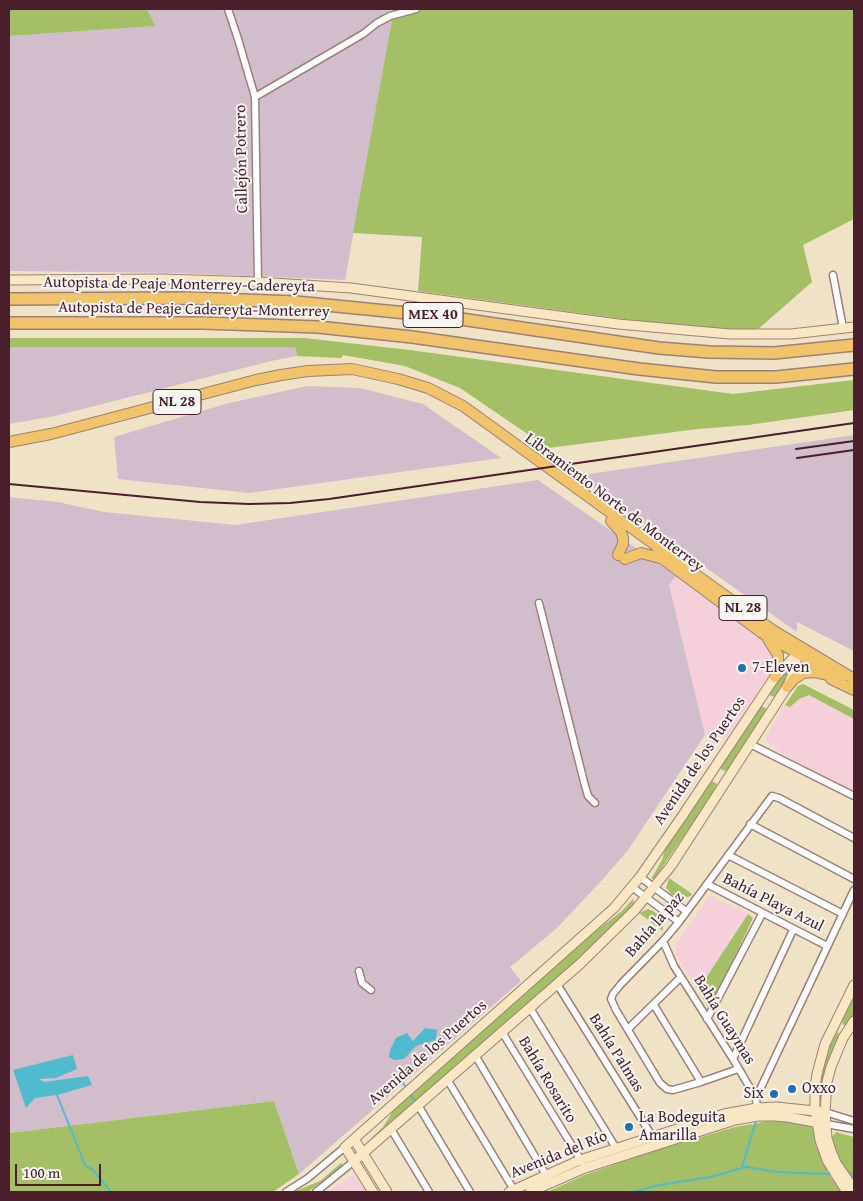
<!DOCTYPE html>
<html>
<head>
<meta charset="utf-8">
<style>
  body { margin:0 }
  #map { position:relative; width:863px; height:1201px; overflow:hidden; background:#f0e2c7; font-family:"Gentium Book Plus",serif }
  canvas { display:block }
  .frame { position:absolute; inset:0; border:10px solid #4a1f2b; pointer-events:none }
  .scale { position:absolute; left:15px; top:1164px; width:86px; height:22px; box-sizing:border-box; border:2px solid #4a1f2b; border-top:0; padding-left:6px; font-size:15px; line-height:18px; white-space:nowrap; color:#4a1f2b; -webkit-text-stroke:4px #f6f6f2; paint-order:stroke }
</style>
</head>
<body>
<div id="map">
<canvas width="863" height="1201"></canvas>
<div class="frame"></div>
<div class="scale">100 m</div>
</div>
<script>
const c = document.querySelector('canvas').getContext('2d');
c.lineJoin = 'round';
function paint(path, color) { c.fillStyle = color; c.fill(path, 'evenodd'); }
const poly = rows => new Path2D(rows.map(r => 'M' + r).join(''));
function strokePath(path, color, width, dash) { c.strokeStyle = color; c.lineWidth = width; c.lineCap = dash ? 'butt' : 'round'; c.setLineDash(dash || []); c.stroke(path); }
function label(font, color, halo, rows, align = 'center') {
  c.font = font + ' "Gentium Book Plus",serif'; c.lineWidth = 4; c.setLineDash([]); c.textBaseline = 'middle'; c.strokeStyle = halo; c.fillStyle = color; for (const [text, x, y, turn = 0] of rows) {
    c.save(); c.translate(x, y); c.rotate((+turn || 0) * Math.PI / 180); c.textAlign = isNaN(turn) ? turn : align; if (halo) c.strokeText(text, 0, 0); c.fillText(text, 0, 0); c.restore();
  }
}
const built = poly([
  [676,576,766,642,775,653,775,666,727,738,705,735,669,585],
  [801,684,854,711,854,791,786,756,766,742,766,737,777,717],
  [710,895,748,914,698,990,676,955,676,944],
  [354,1174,367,1192,328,1192]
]);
const industrial = poly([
  [147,9,394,9,345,280,178,273,9,271,9,36,154,26],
  [9,347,295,347,297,356,271,361,55,416,9,424],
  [307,386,360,388,423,404,501,458,249,493,118,479,114,437,225,404],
  [854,435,854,651,797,622,797,632,576,476],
  [538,480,676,576,669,585,705,735,628,850,603,879,557,928,510,967,521,981,299,1174,274,1101,9,1133,9,497,58,502,104,512,235,525]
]);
const green = poly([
  [9,9,147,9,155,26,9,36],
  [394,9,854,9,854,219,803,245,812,282,757,330,706,328,638,321,418,291,422,237,353,233],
  [9,338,304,338,410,350,733,394,854,380,854,410,748,425,698,429,548,448,460,388,405,366,343,355,341,358,297,356,295,347,9,347],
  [786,665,792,665,792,671,776,697,771,696,769,694],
  [803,684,854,710,854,719,809,695,799,699,790,707,785,705,798,686],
  [760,706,764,707,766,709,762,718,728,770,726,771,722,770,720,767],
  [712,781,717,784,714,792,655,878,651,879,662,860,665,850],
  [669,878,692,894,691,896,680,899,672,895,666,888],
  [633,899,634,902,629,910,569,970,363,1146,383,1127,393,1111,598,929,622,911],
  [648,909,653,911,662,918,663,931,639,913],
  [748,914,753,918,712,1006,709,1008,698,990],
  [854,994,854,1014,847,1024,843,1025,842,1021],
  [838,1031,839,1036,829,1058,825,1071,822,1105,818,1105,819,1081,827,1051],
  [274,1101,299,1174,273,1192,9,1192,9,1133],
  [767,1121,795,1122,809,1125,813,1128,816,1142,828,1173,841,1192,547,1192,587,1174,660,1149,735,1127,752,1124,754,1125,757,1123],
  [836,1132,854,1137,854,1183,843,1168,833,1142,832,1137],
  [341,1163,343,1165,308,1192,293,1192,320,1181]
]);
const water = poly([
  [425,1028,437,1030,436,1040,416,1046,404,1059,394,1060,389,1057,390,1050,396,1038,407,1033,413,1041],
  [73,1055,77,1069,56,1078,39,1079,44,1082,88,1076,92,1085,57,1095,35,1098,26,1108,13,1070]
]);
const stream = poly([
  [402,1081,406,1088],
  [410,1094,416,1102],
  [57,1095,85,1165,93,1170,111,1192],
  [742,1167,756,1121],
  [847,1174,854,1174],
  [632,1192,660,1185,710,1177,746,1167,777,1172,829,1174]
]);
const street = poly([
  [228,9,238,39,255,97,258,282],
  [255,97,363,34,377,23,390,16,416,9],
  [833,275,843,328],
  [539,603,584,782,588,796,595,803],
  [750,744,854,796],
  [750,824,854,879],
  [728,855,843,914],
  [640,877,686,911],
  [707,884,827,946],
  [632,887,679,922],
  [663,941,674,966,733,1059,756,1098,757,1112],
  [359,971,362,983,371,990],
  [557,984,652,1136],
  [654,1005,701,1082],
  [530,1008,616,1148],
  [707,1019,762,914],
  [628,1029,681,977],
  [502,1032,582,1162],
  [475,1055,546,1175],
  [733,1059,793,930],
  [738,1069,701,1082,673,1090,667,1089,660,1083,616,1010,611,999,613,994,621,984,663,941,679,922,772,796,779,798,854,838],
  [447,1079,514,1190],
  [756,1098,854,890],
  [418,1105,470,1192],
  [825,1112,854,1121],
  [826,1124,854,1129],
  [391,1129,429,1192],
  [286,1192,308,1178,345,1147],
  [316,1192,354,1161]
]);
const secondary = poly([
  [9,280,162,279,258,282,351,288,618,324,730,334,791,334,854,327],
  [854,1021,843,1038,831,1067,827,1082,825,1112,827,1138,831,1151,836,1163,854,1189],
  [354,1139,387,1192],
  [354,1161,580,964,635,910,671,866,787,687,795,669,797,654],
  [373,1192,345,1147,614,908,640,877,683,815,775,677,797,654],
  [509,1192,580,1160,724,1114,757,1108,776,1107,825,1112],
  [530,1192,585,1168,735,1120,758,1116,774,1116,787,1117,826,1124],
  [847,1192,827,1160,820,1140,815,1109,815,1088,817,1074,825,1044,854,985]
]);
const primary = poly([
  [9,442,51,434,256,380,281,375,308,371,352,369,398,379,428,388,463,406,774,631,854,679],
  [611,521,621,532,623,538,623,544,618,555],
  [656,554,762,633,841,678],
  [625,559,641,553,660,558],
  [768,639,778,655,778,664,775,677],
  [831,679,854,690],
  [787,687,794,679,803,673,814,672,827,675]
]);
const highway = poly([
  [9,299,189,298,296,302,447,317,659,348,709,352,774,353,854,345],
  [9,323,203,323,318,327,412,337,639,369,716,377,776,377,854,369]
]);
const rail = poly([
  [796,449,854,441],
  [797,458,854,450],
  [9,484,200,502,249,504,290,503,329,499,854,423]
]);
const markers = [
  [742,668,5,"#1f6fb2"],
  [792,1089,5,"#1f6fb2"],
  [774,1094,5,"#1f6fb2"],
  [629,1127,5,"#1f6fb2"]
];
const shields = [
  [433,315,60],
  [177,402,48],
  [743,608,48]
];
const shieldNames = [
  ["MEX 40",433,315],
  ["NL 28",177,402],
  ["NL 28",743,608]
];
const streetNames = [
  ["Callejón Potrero",242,159,-91],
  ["Autopista de Peaje Monterrey-Cadereyta",179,285,1],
  ["Autopista de Peaje Cadereyta-Monterrey",194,310,1],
  ["Libramiento Norte de Monterrey",614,503,37],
  ["Avenida de los Puertos",700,761,-56],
  ["Bahía Playa Azul",773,903,27],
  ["Bahía la paz",655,925,-49],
  ["Bahía Guaymas",724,1020,58],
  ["Avenida de los Puertos",428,1053,-41],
  ["Bahía Palmas",616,1053,58],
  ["Bahía Rosarito",547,1080,59],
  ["Avenida del Río",559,1155,-22]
];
const poiNames = [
  ["7-Eleven",752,668],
  ["Oxxo",802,1089],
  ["Six",764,1094,"right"],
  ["La Bodeguita",639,1118],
  ["Amarilla",639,1136]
];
paint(built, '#f5cfda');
paint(industrial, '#d1bdcb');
paint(green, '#a4bf65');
paint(water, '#51bbce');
strokePath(stream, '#51bbce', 2);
strokePath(street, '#9d8079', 9);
strokePath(secondary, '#9d8079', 11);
strokePath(primary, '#9d8079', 12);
strokePath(highway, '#9d8079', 14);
strokePath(street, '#fff', 6);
strokePath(secondary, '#f9e7c3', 9);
strokePath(primary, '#f1c36a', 10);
strokePath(highway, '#f1c36a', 11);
strokePath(rail, '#4a1f2b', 2);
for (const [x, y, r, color] of markers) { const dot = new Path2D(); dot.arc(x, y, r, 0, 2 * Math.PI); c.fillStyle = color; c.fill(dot); strokePath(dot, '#f6f6f2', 2); }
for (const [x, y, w] of shields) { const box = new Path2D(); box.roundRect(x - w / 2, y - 12.5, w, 25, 4); c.fillStyle = '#f6f6f2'; c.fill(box); strokePath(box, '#4a1f2b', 1); }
label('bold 15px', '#4a1f2b', null, shieldNames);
label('16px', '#4a1f2b', '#f6f6f2', streetNames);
label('16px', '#4a1f2b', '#f6f6f2', poiNames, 'left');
</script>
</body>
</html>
